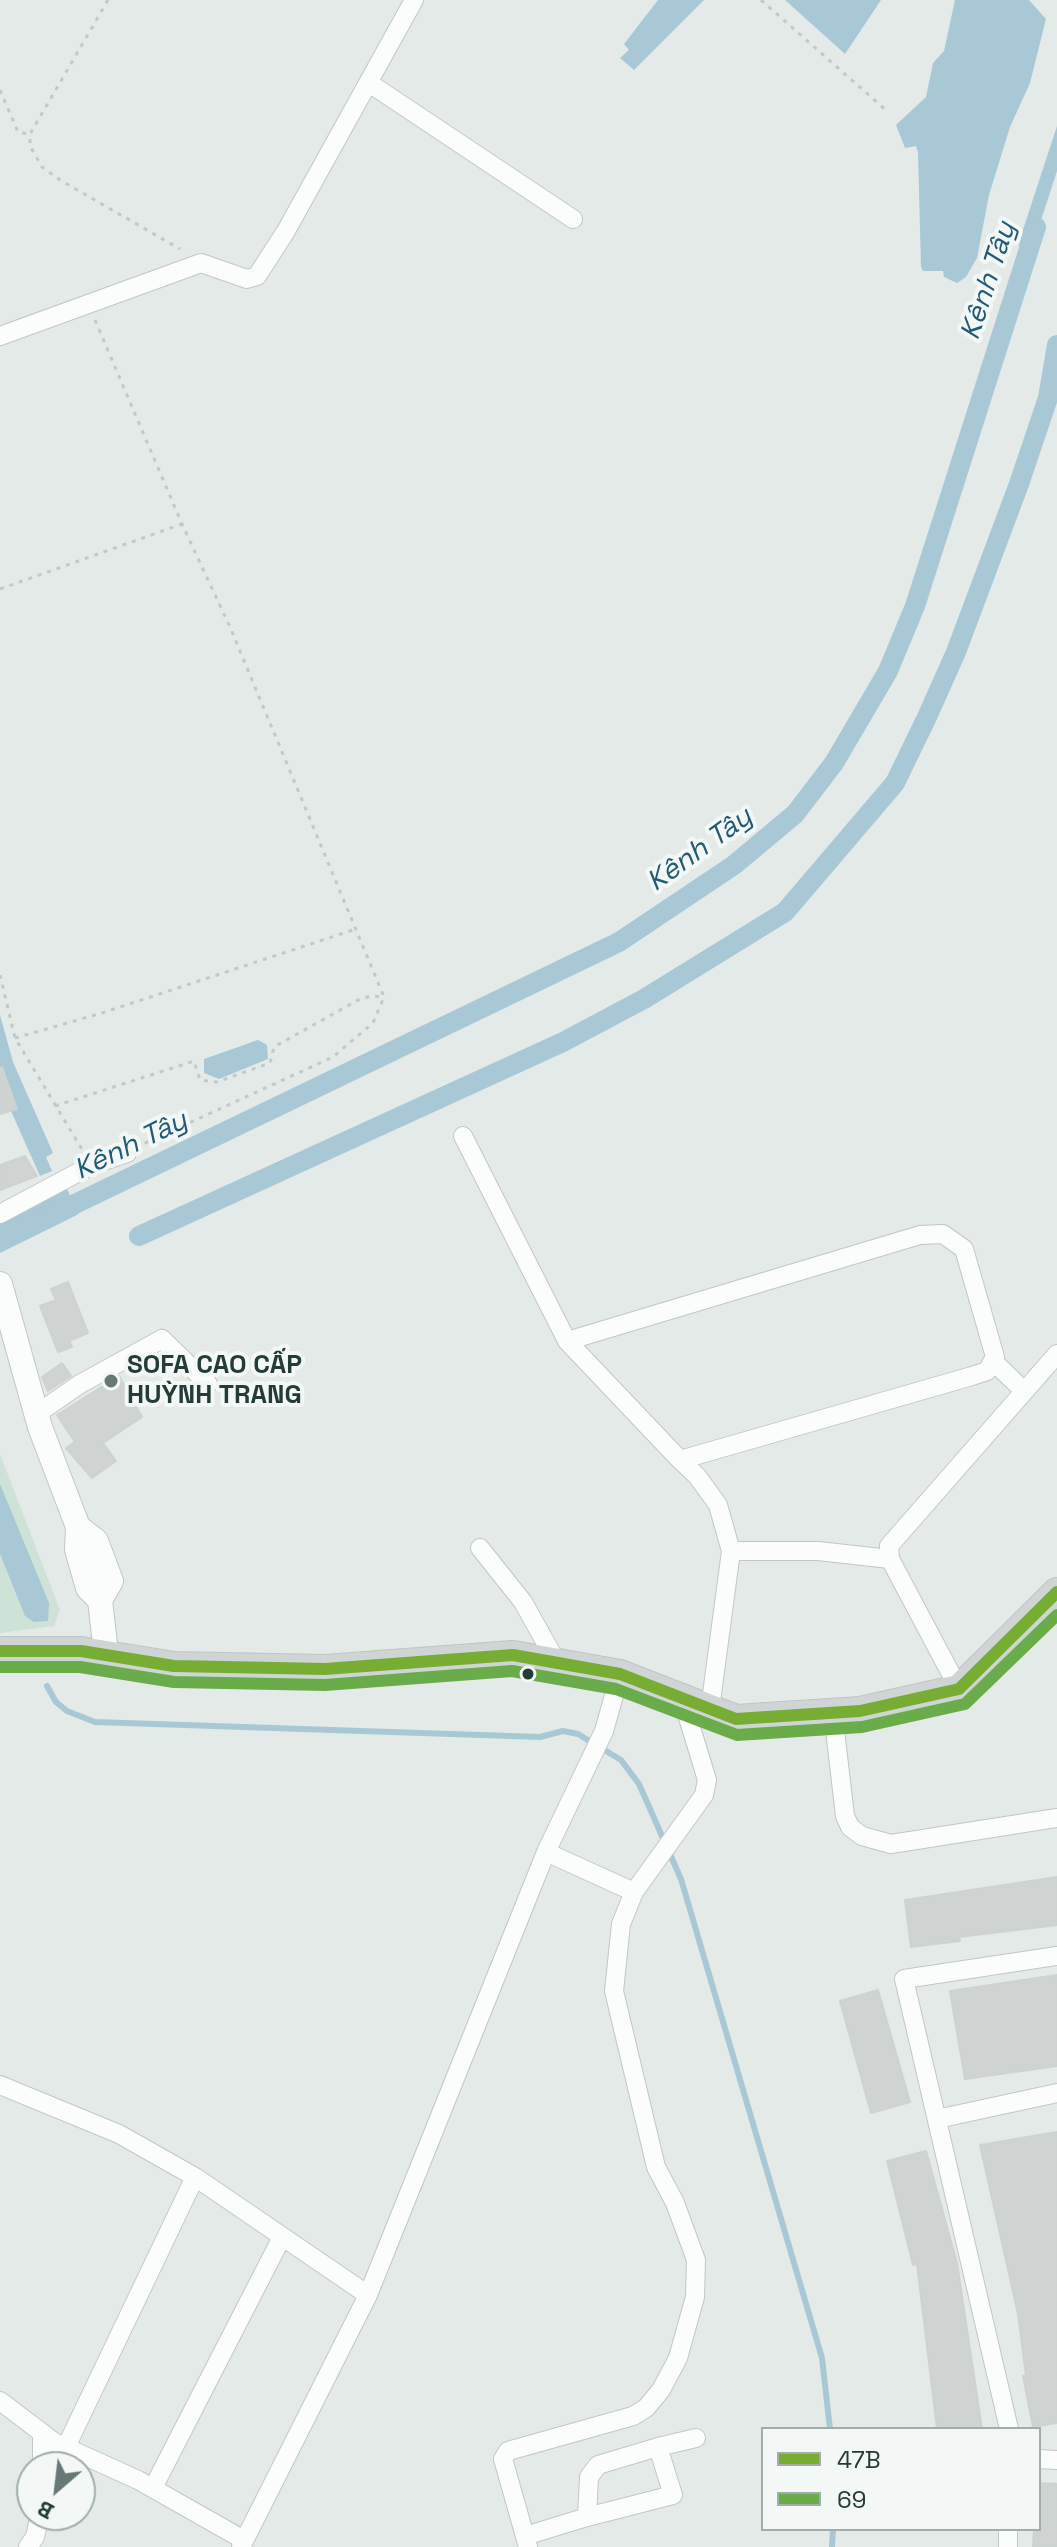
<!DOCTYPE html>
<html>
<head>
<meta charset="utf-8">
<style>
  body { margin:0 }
  #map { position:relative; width:1057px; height:2547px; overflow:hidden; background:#e4eae8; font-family:"Space Grotesk",sans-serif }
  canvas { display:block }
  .legend { position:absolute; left:761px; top:2427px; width:280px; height:104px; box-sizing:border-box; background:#f3f8f6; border:2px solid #a0adaa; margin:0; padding:10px 14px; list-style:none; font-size:24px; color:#233c39 }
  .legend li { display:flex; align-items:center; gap:16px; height:40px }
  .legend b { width:40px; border:2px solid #a0adaa }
  .north { position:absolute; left:16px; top:2451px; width:80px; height:80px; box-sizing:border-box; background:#f3f8f6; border:2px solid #a0adaa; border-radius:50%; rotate:208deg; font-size:22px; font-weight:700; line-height:32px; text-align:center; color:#233c39 }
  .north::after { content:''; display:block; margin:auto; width:28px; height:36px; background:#677976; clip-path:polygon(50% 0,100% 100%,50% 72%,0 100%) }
</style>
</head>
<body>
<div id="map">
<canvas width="1057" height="2547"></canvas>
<ul class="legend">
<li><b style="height:10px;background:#78ad33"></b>47B</li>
<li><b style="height:10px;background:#6aac4a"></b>69</li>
</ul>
<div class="north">B</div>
</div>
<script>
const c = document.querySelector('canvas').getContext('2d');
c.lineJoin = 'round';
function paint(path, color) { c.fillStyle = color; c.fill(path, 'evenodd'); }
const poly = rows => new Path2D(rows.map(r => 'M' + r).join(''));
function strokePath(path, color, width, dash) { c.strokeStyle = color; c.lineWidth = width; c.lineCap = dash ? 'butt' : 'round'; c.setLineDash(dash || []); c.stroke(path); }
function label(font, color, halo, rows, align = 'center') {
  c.font = font + ' "Space Grotesk",sans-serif'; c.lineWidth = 8; c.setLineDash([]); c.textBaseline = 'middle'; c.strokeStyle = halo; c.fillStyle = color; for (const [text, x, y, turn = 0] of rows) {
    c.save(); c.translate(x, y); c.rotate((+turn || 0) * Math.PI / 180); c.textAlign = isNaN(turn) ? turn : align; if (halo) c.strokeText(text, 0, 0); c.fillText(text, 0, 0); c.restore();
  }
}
const green = poly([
  [0,1454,60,1610,54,1626,0,1633]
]);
const water = poly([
  [658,0,704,0,634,70,620,58,629,50,624,44],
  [785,0,881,0,845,54],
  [955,0,1029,0,1046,19,1030,83,1010,127,989,195,977,258,966,277,957,283,944,277,943,271,923,271,921,267,918,152,916,146,905,148,896,125,926,97,933,63,944,51],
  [1057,126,1057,171,1031,251,1018,245],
  [0,1015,13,1062,53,1153,46,1157,52,1171,40,1176,11,1111,17,1108,8,1083,0,1085],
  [258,1040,267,1045,268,1059,219,1079,204,1073,204,1059],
  [67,1189,79,1214,0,1253,0,1219],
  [0,1484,49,1603,48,1621,34,1622,25,1616,0,1554]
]);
const stream = poly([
  [47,1686,56,1702,67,1711,95,1722,540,1737,563,1731,578,1734,621,1760,639,1784,681,1879,822,2358,830,2429],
  [832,2547,833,2529]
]);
const canal = poly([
  [139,1236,563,1042,644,999,785,912,895,783,927,717,956,652,1019,484,1048,398,1057,345],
  [0,1240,619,942,734,865,795,814,834,763,888,671,915,606,1036,227]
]);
const building = poly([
  [2,1067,17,1109,0,1114,0,1068,2,1067],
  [25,1156,37,1176,0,1190,0,1165,25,1156],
  [68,1282,88,1333,69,1341,72,1347,58,1352,40,1306,56,1300,51,1289,68,1282],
  [62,1363,71,1376,48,1391,42,1377,62,1363],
  [119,1376,142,1417,103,1443,116,1461,92,1478,66,1448,75,1442,57,1415,119,1376],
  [1057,1877,1057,1925,959,1937,960,1941,911,1947,905,1900,1057,1877],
  [1057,1975,1057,2066,965,2079,950,1991,1057,1975],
  [878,1990,910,2102,871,2113,840,2001,878,1990],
  [1057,2132,1057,2423,1033,2427,1023,2376,1026,2376,1018,2314,980,2145,1057,2132],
  [926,2151,957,2263,982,2429,937,2429,917,2264,913,2265,887,2161,926,2151],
  [1039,2483,1057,2484,1057,2547,1033,2547,1034,2529,1039,2529,1039,2483]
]);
const path = poly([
  [108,0,30,134,30,146,42,167,60,180,180,249],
  [761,0,888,112],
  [0,90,18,132,29,134],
  [95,320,182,524,230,627,384,997,373,1023,333,1057,141,1145],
  [0,589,182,524],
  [0,975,15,1038,83,1151],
  [15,1038,102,1013,356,929],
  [55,1106,194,1061,200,1080,217,1082,270,1063,274,1047,358,1000,371,996,384,997]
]);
const street = poly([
  [369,83,573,219],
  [0,336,201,263,247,279,257,276,286,231,414,0],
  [463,1136,567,1341,680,1460,972,1376,987,1371,995,1357,964,1249,943,1234,920,1235,567,1341],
  [0,1214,92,1165,127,1153],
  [995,1363,1024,1391],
  [38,1413,80,1384,162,1339,208,1384],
  [680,1460,697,1476,718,1505,731,1551,818,1551,890,1559],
  [480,1548,523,1602,557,1663],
  [959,1689,890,1559,889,1546,1057,1354],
  [710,1709,731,1551],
  [833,1713,845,1816,850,1827,862,1836,891,1844,1057,1818],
  [634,1892,704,1795,707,1780,682,1698],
  [0,2085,119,2134,195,2177,368,2295],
  [937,2119,1057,2093],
  [0,2401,54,2442,138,2480,244,2540],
  [1009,2429,904,1979,1057,1956],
  [42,2433,42,2467],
  [66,2447,195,2177],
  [658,2447,696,2438],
  [1039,2459,1057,2460],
  [153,2488,282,2237],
  [525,2536,587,2517,589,2477,598,2465,658,2447,673,2495,587,2517],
  [28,2547,35,2537,40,2515],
  [241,2547,368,2295,546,1852,604,1731,620,1674],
  [528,2547,503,2459,508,2451,633,2416,646,2408,661,2390,678,2358,695,2297,696,2260,675,2203,656,2167,614,1991,621,1924,634,1892,546,1852],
  [1008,2547,1008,2529]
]);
const secondary = poly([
  [0,1284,40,1427,78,1527,77,1550,88,1588,100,1600],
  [78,1527,96,1541,111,1581,100,1600,106,1653]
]);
const primary = poly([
  [0,1651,81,1651,174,1666,325,1669,513,1655,620,1674,736,1719,860,1711,959,1689,1057,1592]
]);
const bus1 = poly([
  [0,1651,81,1651,174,1666,325,1669,513,1655,620,1674,736,1719,860,1711,959,1689,1057,1592]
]);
const bus2 = poly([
  [0,1667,80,1667,174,1682,325,1685,512,1671,616,1689,737,1735,862,1727,965,1704,1057,1615]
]);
const markers = [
  [111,1381,8,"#677976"],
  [528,1674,7,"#233c39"]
];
const poiNames = [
  ["SOFA CAO CẤP",127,1366],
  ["HUỲNH TRANG",127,1396]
];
const waterNames = [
  ["Kênh Tây",989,281,-72],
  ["Kênh Tây",700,850,-36],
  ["Kênh Tây",131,1146,-26]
];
paint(green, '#cfe2d7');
paint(water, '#a8c8d5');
strokePath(stream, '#a8c8d5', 6);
strokePath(canal, '#a8c8d5', 20);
paint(building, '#cfd3d2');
strokePath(building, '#cdd3d1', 2);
strokePath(street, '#c1c7c5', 20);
strokePath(secondary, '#c0c7c5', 26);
strokePath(primary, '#bdc6c4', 30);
strokePath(path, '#c1cac8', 3, [4, 6]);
strokePath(street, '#fbfcfc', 18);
strokePath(secondary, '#fbfcfc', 24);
strokePath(primary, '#ced5d4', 28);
strokePath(bus1, '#78ad33', 12);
strokePath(bus2, '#6aac4a', 12);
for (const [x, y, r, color] of markers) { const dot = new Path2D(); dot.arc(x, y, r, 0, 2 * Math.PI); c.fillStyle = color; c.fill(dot); strokePath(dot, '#f3f8f6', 3); }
label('bold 26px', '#233c39', '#f3f8f6', poiNames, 'left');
label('italic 28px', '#215a74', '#f3f8f6', waterNames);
</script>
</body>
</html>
